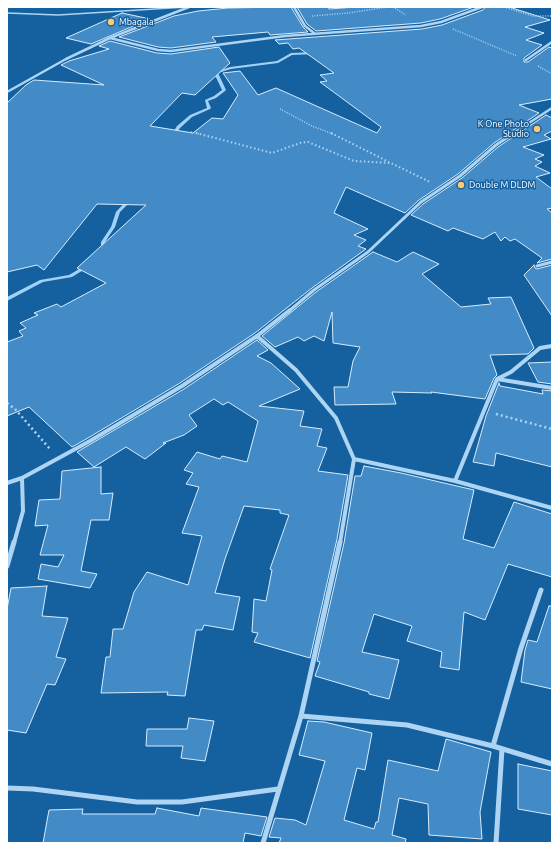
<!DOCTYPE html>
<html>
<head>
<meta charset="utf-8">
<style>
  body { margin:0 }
  #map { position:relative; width:559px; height:850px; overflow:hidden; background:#15609e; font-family:Ubuntu,sans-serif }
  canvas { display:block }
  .frame { position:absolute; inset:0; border:8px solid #fff; pointer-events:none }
</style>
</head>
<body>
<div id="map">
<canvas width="559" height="850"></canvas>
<div class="frame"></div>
</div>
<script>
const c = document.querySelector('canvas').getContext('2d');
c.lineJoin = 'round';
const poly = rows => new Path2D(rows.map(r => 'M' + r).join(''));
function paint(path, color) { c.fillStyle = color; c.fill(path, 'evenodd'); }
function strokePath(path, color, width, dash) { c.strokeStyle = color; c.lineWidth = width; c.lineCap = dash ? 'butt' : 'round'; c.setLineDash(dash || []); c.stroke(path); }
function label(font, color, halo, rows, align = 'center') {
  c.font = font + ' Ubuntu,sans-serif'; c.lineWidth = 3; c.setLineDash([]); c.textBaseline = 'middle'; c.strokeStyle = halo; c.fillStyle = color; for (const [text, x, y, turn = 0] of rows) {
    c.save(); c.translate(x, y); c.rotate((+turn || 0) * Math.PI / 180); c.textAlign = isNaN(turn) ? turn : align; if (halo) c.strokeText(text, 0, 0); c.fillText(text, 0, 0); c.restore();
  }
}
const stream = poly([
  [315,52,316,52,316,54,292,55,278,63,231,69,218,73,226,90,225,91,216,98,208,101,211,108,210,109,192,117,180,128,174,137,171,136,177,126,190,115,207,108,205,100,214,96,222,90,214,73,215,72,230,67,277,61,291,53,315,52],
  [128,199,130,199,132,200,120,212,115,227,105,242,105,253,101,253,101,242,111,227,116,212,128,199],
  [86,265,88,265,90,266,72,277,43,282,7,301,7,297,40,280,69,275,86,265]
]);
const building = poly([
  [285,7,291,7,303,27,308,32,270,35,268,32,212,37,216,42,171,48,158,47,119,37,174,16,198,11,228,8,285,7],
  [297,7,328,7,329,9,356,7,474,7,440,19,421,23,316,31,307,24,297,7],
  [485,7,509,7,550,20,525,27,544,33,526,40,542,45,524,58,524,62,528,62,549,47,552,48,552,99,519,105,539,113,494,143,458,174,419,200,405,213,346,187,334,213,368,229,354,235,366,240,358,246,366,249,312,288,255,333,180,383,88,438,72,447,29,407,7,416,7,342,23,336,19,331,26,328,20,323,38,315,34,313,57,304,61,307,106,283,77,268,146,205,97,204,44,270,37,265,7,272,7,103,26,85,34,80,104,85,61,65,69,61,109,49,99,46,110,41,157,53,171,54,219,47,230,63,195,95,182,93,150,126,193,133,212,118,223,119,238,95,223,73,240,71,258,95,276,88,377,133,381,127,320,82,327,81,320,75,334,73,299,48,293,49,288,43,279,44,275,40,422,29,442,25,483,10,485,7],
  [122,13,150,19,91,44,66,38,122,13],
  [546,115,552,118,552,131,544,135,551,139,523,147,544,155,535,159,542,162,535,166,550,173,536,177,552,189,552,208,547,209,552,213,552,259,537,263,542,258,515,239,510,241,505,237,501,241,495,232,483,239,453,228,448,231,411,215,423,204,462,178,498,147,546,115],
  [373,252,397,262,413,252,439,264,422,274,461,307,491,304,488,298,511,297,534,348,528,354,490,355,497,375,494,378,485,399,431,392,432,393,392,392,396,404,335,405,334,387,348,387,353,361,360,347,333,343,332,312,324,341,314,336,304,341,298,337,275,347,262,336,316,292,373,252],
  [534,265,535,268,537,269,552,265,552,316,524,275,534,265],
  [257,340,268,350,257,356,271,363,300,389,259,406,304,411,300,426,322,429,317,446,327,448,318,471,348,475,337,539,310,658,254,642,258,633,252,632,254,599,266,601,272,570,270,569,289,515,280,513,280,510,244,506,225,559,215,593,240,597,233,630,204,625,202,630,196,630,185,696,167,695,168,692,101,693,106,657,110,657,113,629,123,629,134,592,147,572,188,585,202,536,182,533,199,487,186,484,193,473,184,470,197,452,220,459,222,456,247,462,258,421,228,402,223,405,214,399,189,415,197,426,184,435,163,443,166,443,145,459,126,447,94,467,77,452,184,389,257,340],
  [552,362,552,384,538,382,528,363,552,362],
  [499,383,500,386,543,394,542,390,552,391,552,467,496,453,494,466,473,462,486,416,499,383],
  [364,466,401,473,474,490,463,539,494,548,514,502,552,514,552,577,508,564,485,620,464,612,459,670,440,667,442,652,407,641,412,626,374,614,362,652,399,660,389,699,369,694,369,692,315,676,320,662,317,661,344,543,355,476,361,476,364,466],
  [101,467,101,494,113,493,109,520,91,520,81,571,97,574,90,588,38,579,41,564,58,567,64,555,40,555,48,525,35,526,39,500,60,499,62,471,101,467],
  [47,586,42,616,68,618,56,657,66,659,55,685,47,684,26,733,7,730,7,609,11,588,47,586],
  [549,606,552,606,552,689,521,682,525,650,528,640,537,642,549,606],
  [189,718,214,721,205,761,181,758,183,746,146,746,147,729,187,729,189,718],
  [308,721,324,722,372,733,365,770,357,768,344,820,374,829,376,822,378,822,388,760,438,771,446,739,491,752,480,812,482,839,429,835,428,804,399,798,392,835,406,839,405,843,279,843,281,838,269,837,275,818,295,820,306,825,325,761,299,755,308,721],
  [518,764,552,771,552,815,518,809,518,764],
  [157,808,199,816,201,808,267,817,261,836,245,833,243,843,43,843,49,810,83,809,82,814,155,814,157,808]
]);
const pathFar2 = poly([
  [393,7,406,15],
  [504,7,533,16,552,16],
  [312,16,348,13,388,7],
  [453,29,517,56],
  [538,66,552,74],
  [280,109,312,126,333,134],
  [191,132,199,134]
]);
const pathFar1 = poly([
  [196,133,272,153,300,143,308,142,354,161,391,163,430,182],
  [331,133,389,162]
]);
const path = poly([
  [7,403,15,409,50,449],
  [496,414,552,429]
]);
const service = poly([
  [7,13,58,15,187,7]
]);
const minorFar3 = poly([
  [294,7,305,26,314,33],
  [110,38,158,50,171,51,285,36,421,26,441,22,482,7],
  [526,60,552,42],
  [7,92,66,59,110,38,189,7],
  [512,134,552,108]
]);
const minorFar2 = poly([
  [537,266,552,262],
  [289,311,314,290,368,252,421,202,460,176,496,145,514,133]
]);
const minorFar1 = poly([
  [257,336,296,370,336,418,354,459,340,543],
  [497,379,552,388],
  [354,459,455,481,552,508],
  [455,481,497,379,511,372,540,348,552,346],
  [7,483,22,478,90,441,182,386,257,336,290,310],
  [14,543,23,511,22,478]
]);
const minor = poly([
  [7,566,14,542],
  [301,716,407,725,493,746,552,764],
  [493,746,521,648,541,590],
  [7,788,33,789,137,802,182,802,278,789],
  [263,843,301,716,340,542],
  [496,843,502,749]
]);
const markers = [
  [111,22,4,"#ffc770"],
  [537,129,4,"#ffc770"],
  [461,185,4,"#ffc770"]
];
const farPoinames = [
  ["Mbagala",119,22],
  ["K One Photo",529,124,"right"],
  ["Studio",529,134,"right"],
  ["Double M DLDM",469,185]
];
paint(stream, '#a0d1f6');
paint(building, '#438bc6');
strokePath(building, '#d6ecfd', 1);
strokePath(pathFar2, '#add4f3', 1.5, [1, 1.5]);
strokePath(pathFar1, '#add4f3', 2, [1.5, 2.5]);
strokePath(path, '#add4f3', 2.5, [2, 3]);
strokePath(service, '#add4f3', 1.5);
strokePath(minorFar3, '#add4f3', 2.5);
strokePath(minorFar2, '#add4f3', 3);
strokePath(minorFar1, '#add4f3', 4);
strokePath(minor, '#add4f3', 5);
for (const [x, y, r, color] of markers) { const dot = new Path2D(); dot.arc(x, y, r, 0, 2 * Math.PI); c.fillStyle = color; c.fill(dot); strokePath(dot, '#15609e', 1.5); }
label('9px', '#fff', '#15609e', farPoinames, 'left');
</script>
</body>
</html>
